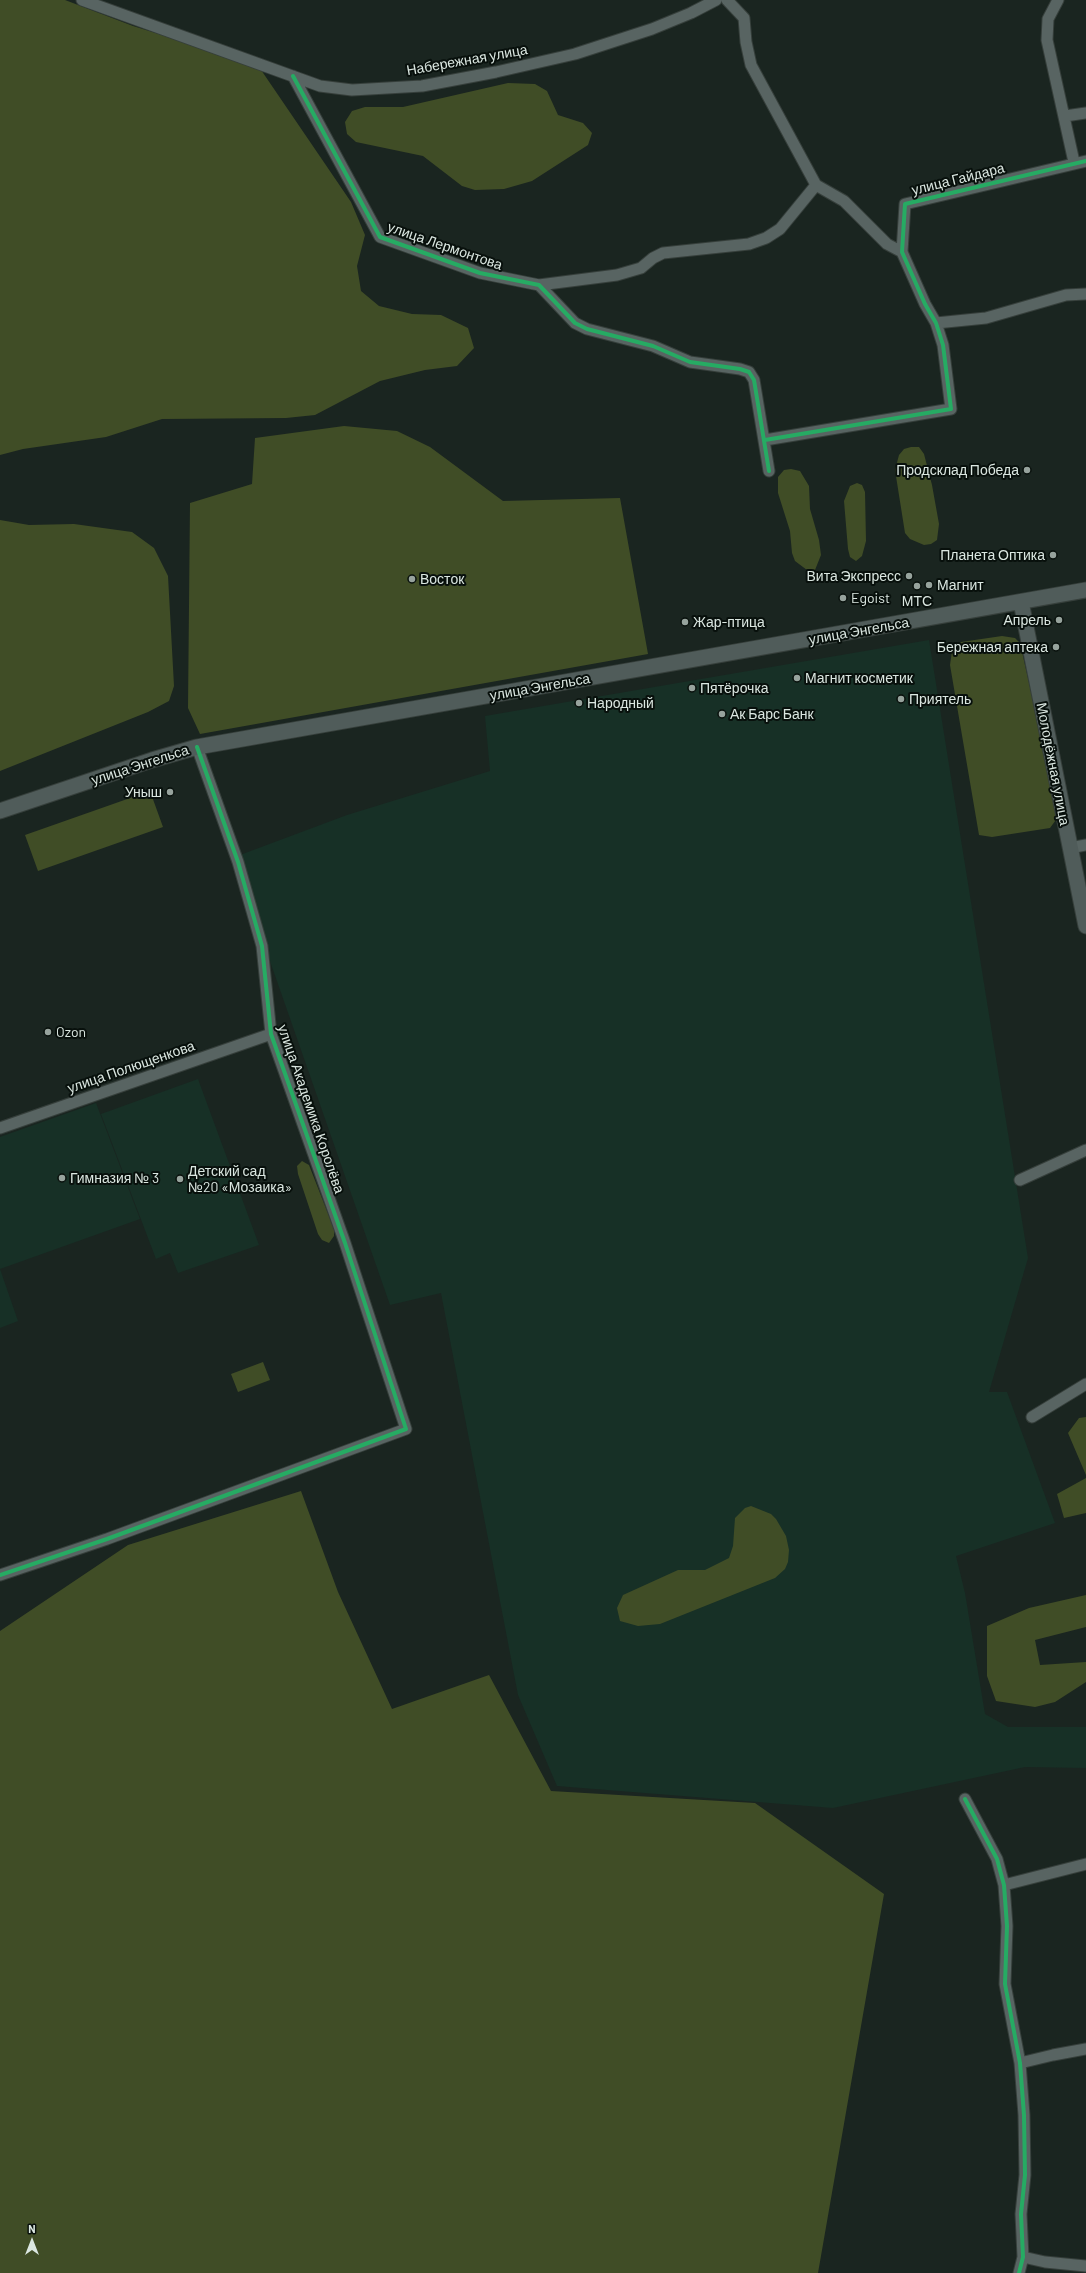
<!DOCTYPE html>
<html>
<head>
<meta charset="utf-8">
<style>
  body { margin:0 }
  #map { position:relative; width:1086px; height:2273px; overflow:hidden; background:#1a2520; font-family:Barlow,sans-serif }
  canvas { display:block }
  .north { position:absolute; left:12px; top:2221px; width:40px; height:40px; -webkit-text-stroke:3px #08100c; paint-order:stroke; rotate:0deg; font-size:11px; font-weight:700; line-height:16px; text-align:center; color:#dbe7e1 }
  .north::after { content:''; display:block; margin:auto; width:14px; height:18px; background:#dbe7e1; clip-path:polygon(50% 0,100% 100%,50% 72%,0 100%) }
</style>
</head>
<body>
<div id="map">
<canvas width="1086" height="2273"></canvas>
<div class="north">N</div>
</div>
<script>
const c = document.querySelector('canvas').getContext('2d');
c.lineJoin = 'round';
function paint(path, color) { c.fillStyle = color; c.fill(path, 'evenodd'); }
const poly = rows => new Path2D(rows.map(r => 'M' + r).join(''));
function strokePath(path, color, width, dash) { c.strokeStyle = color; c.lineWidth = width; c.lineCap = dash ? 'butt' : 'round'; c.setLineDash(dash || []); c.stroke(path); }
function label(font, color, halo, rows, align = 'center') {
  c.font = font + ' Barlow,sans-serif'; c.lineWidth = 4; c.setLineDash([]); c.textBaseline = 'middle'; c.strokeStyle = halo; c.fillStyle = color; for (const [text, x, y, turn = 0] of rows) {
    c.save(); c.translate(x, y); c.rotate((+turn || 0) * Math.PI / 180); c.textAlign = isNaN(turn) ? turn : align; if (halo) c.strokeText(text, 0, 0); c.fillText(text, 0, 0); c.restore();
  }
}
const built = poly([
  [929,640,1028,1258,989,1392,1007,1392,1055,1523,956,1556,965,1593,985,1714,1008,1727,1086,1727,1086,1768,1025,1767,833,1808,557,1786,518,1695,441,1293,390,1305,271,964,240,855,347,815,490,771,485,716],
  [198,1079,259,1245,178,1273,170,1253,156,1259,101,1114],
  [96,1103,140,1219,0,1269,18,1321,0,1328,0,1137]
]);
const green = poly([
  [0,0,65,0,133,26,257,64,351,202,365,235,357,266,361,291,379,306,412,314,441,315,468,328,474,348,457,366,425,370,380,381,315,415,286,418,162,419,106,437,23,449,0,455],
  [508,83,535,84,547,91,558,115,583,123,592,133,588,145,532,181,504,189,475,190,462,186,423,156,356,142,347,134,345,122,352,111,365,107,403,107],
  [344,426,397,431,430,447,503,501,620,498,648,654,200,734,188,708,190,503,252,484,255,438],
  [911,447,919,447,924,454,932,485,939,524,937,540,931,544,924,545,910,539,905,533,895,470,899,455,904,449],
  [791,469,800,471,809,486,810,509,819,540,821,555,815,570,807,570,795,561,792,553,790,531,778,493,778,477,784,470],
  [857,483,862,485,865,492,866,541,862,556,856,561,850,557,848,549,844,501,850,486],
  [0,520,29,525,74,524,132,532,154,548,168,576,174,686,169,701,148,712,0,771],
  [1002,636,1015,638,1020,643,1058,811,1058,817,1050,828,992,837,979,835,950,665,952,651,955,646,961,642],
  [150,791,163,827,38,871,25,835],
  [302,1161,309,1165,334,1229,334,1236,329,1243,322,1240,318,1234,298,1174,297,1166],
  [263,1362,270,1380,238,1392,231,1374],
  [1086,1417,1086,1475,1068,1433,1079,1418],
  [1086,1478,1086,1513,1064,1518,1057,1494],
  [301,1491,338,1592,392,1709,489,1675,551,1791,755,1803,884,1894,818,2273,0,2273,0,1631,128,1545],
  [751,1506,771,1514,776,1519,786,1536,789,1550,788,1562,785,1569,775,1578,660,1624,638,1626,620,1621,617,1608,623,1595,678,1570,705,1570,729,1558,733,1546,735,1518,745,1508],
  [1086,1595,1086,1627,1035,1640,1040,1665,1086,1662,1086,1682,1055,1702,1035,1707,996,1701,987,1676,987,1626,1029,1608]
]);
const street = poly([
  [82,0,320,86,352,90,422,86,496,72,575,54,652,29,691,13,716,0],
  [1058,0,1048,19,1047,40,1074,162],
  [293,76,380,237,480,273,539,285,575,323,587,329,653,346,690,362,740,369,749,372,754,380,769,471],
  [1065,116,1086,113],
  [816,185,844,201,887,244,902,252],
  [539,285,617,275,641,268,653,258,663,253,749,244,766,238,780,229,816,185,751,65,746,42,744,18,727,0],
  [936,323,986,318,1066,295,1086,294],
  [765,440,951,409,943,345,936,323,925,304,902,252,905,204,1086,161],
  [1070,848,1086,845],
  [0,1128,271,1034],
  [1020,1180,1086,1150],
  [1032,1417,1086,1384],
  [0,1575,107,1539,406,1429,345,1243,271,1034,262,946,238,862,197,747],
  [965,1799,997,1859,1004,1885,1007,1926,1005,1984,1020,2063,1024,2115,1025,2175,1021,2214,1023,2257,1019,2273],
  [1004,1885,1086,1864],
  [1020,2063,1053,2055,1086,2049],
  [1023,2257,1045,2262,1086,2266]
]);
const secondary = poly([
  [1021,602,1086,926],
  [0,811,152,760,197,747,1086,590]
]);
const cycleway = poly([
  [293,76,380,237,480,273,539,285,575,323,587,329,653,346,690,362,740,369,749,372,754,380,769,471],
  [765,440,951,409,943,345,936,323,925,304,902,252,905,204,1086,161],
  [0,1575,107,1539,406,1429,345,1243,271,1034,262,946,238,862,197,747],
  [965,1799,997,1859,1004,1885,1007,1926,1005,1984,1020,2063,1024,2115,1025,2175,1021,2214,1023,2257,1019,2273]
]);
const markers = [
  [1027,470,4,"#97a39d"],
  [1053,555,4,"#97a39d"],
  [909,576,4,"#97a39d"],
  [412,579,4,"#97a39d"],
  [929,585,4,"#97a39d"],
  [917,586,4,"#97a39d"],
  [843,598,4,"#97a39d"],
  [1059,620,4,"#97a39d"],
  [685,622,4,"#97a39d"],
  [1056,647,4,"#97a39d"],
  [797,678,4,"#97a39d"],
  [692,688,4,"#97a39d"],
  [901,699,4,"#97a39d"],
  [579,703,4,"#97a39d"],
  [722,714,4,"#97a39d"],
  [170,792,4,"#97a39d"],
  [48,1032,4,"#97a39d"],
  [62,1178,4,"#97a39d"],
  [180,1179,4,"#97a39d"]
];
const streetNames = [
  ["Набережная улица",467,60,-10],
  ["улица Гайдара",958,179,-14],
  ["улица Лермонтова",445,246,19],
  ["улица Энгельса",859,631,-10],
  ["улица Энгельса",540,687,-10],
  ["Молодёжная улица",1053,764,79],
  ["улица Энгельса",140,765,-18],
  ["улица Полющенкова",131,1067,-19],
  ["улица Академика Королёва",311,1109,71]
];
const poiNames = [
  ["Продсклад Победа",1019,470,"right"],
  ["Планета Оптика",1045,555,"right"],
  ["Вита Экспресс",901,576,"right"],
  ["Восток",420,579],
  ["Магнит",937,585],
  ["Egoist",851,598],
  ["МТС",917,601,"center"],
  ["Апрель",1051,620,"right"],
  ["Жар-птица",693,622],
  ["Бережная аптека",1048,647,"right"],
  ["Магнит косметик",805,678],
  ["Пятёрочка",700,688],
  ["Приятель",909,699],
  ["Народный",587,703],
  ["Ак Барс Банк",730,714],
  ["Уныш",162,792,"right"],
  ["Ozon",56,1032],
  ["Детский сад",188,1171],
  ["№20 «Мозаика»",188,1187],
  ["Гимназия № 3",70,1178]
];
paint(built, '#173026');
paint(green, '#404d26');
strokePath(street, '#363f3b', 13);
strokePath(secondary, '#363f3b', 17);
strokePath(street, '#586462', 11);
strokePath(secondary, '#505c5a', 15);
strokePath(cycleway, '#26ab63', 4);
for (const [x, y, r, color] of markers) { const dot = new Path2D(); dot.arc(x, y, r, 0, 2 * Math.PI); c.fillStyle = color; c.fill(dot); strokePath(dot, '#08100c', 1.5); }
label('14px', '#dbe7e1', '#08100c', streetNames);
label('14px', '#dbe7e1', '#08100c', poiNames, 'left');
</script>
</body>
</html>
